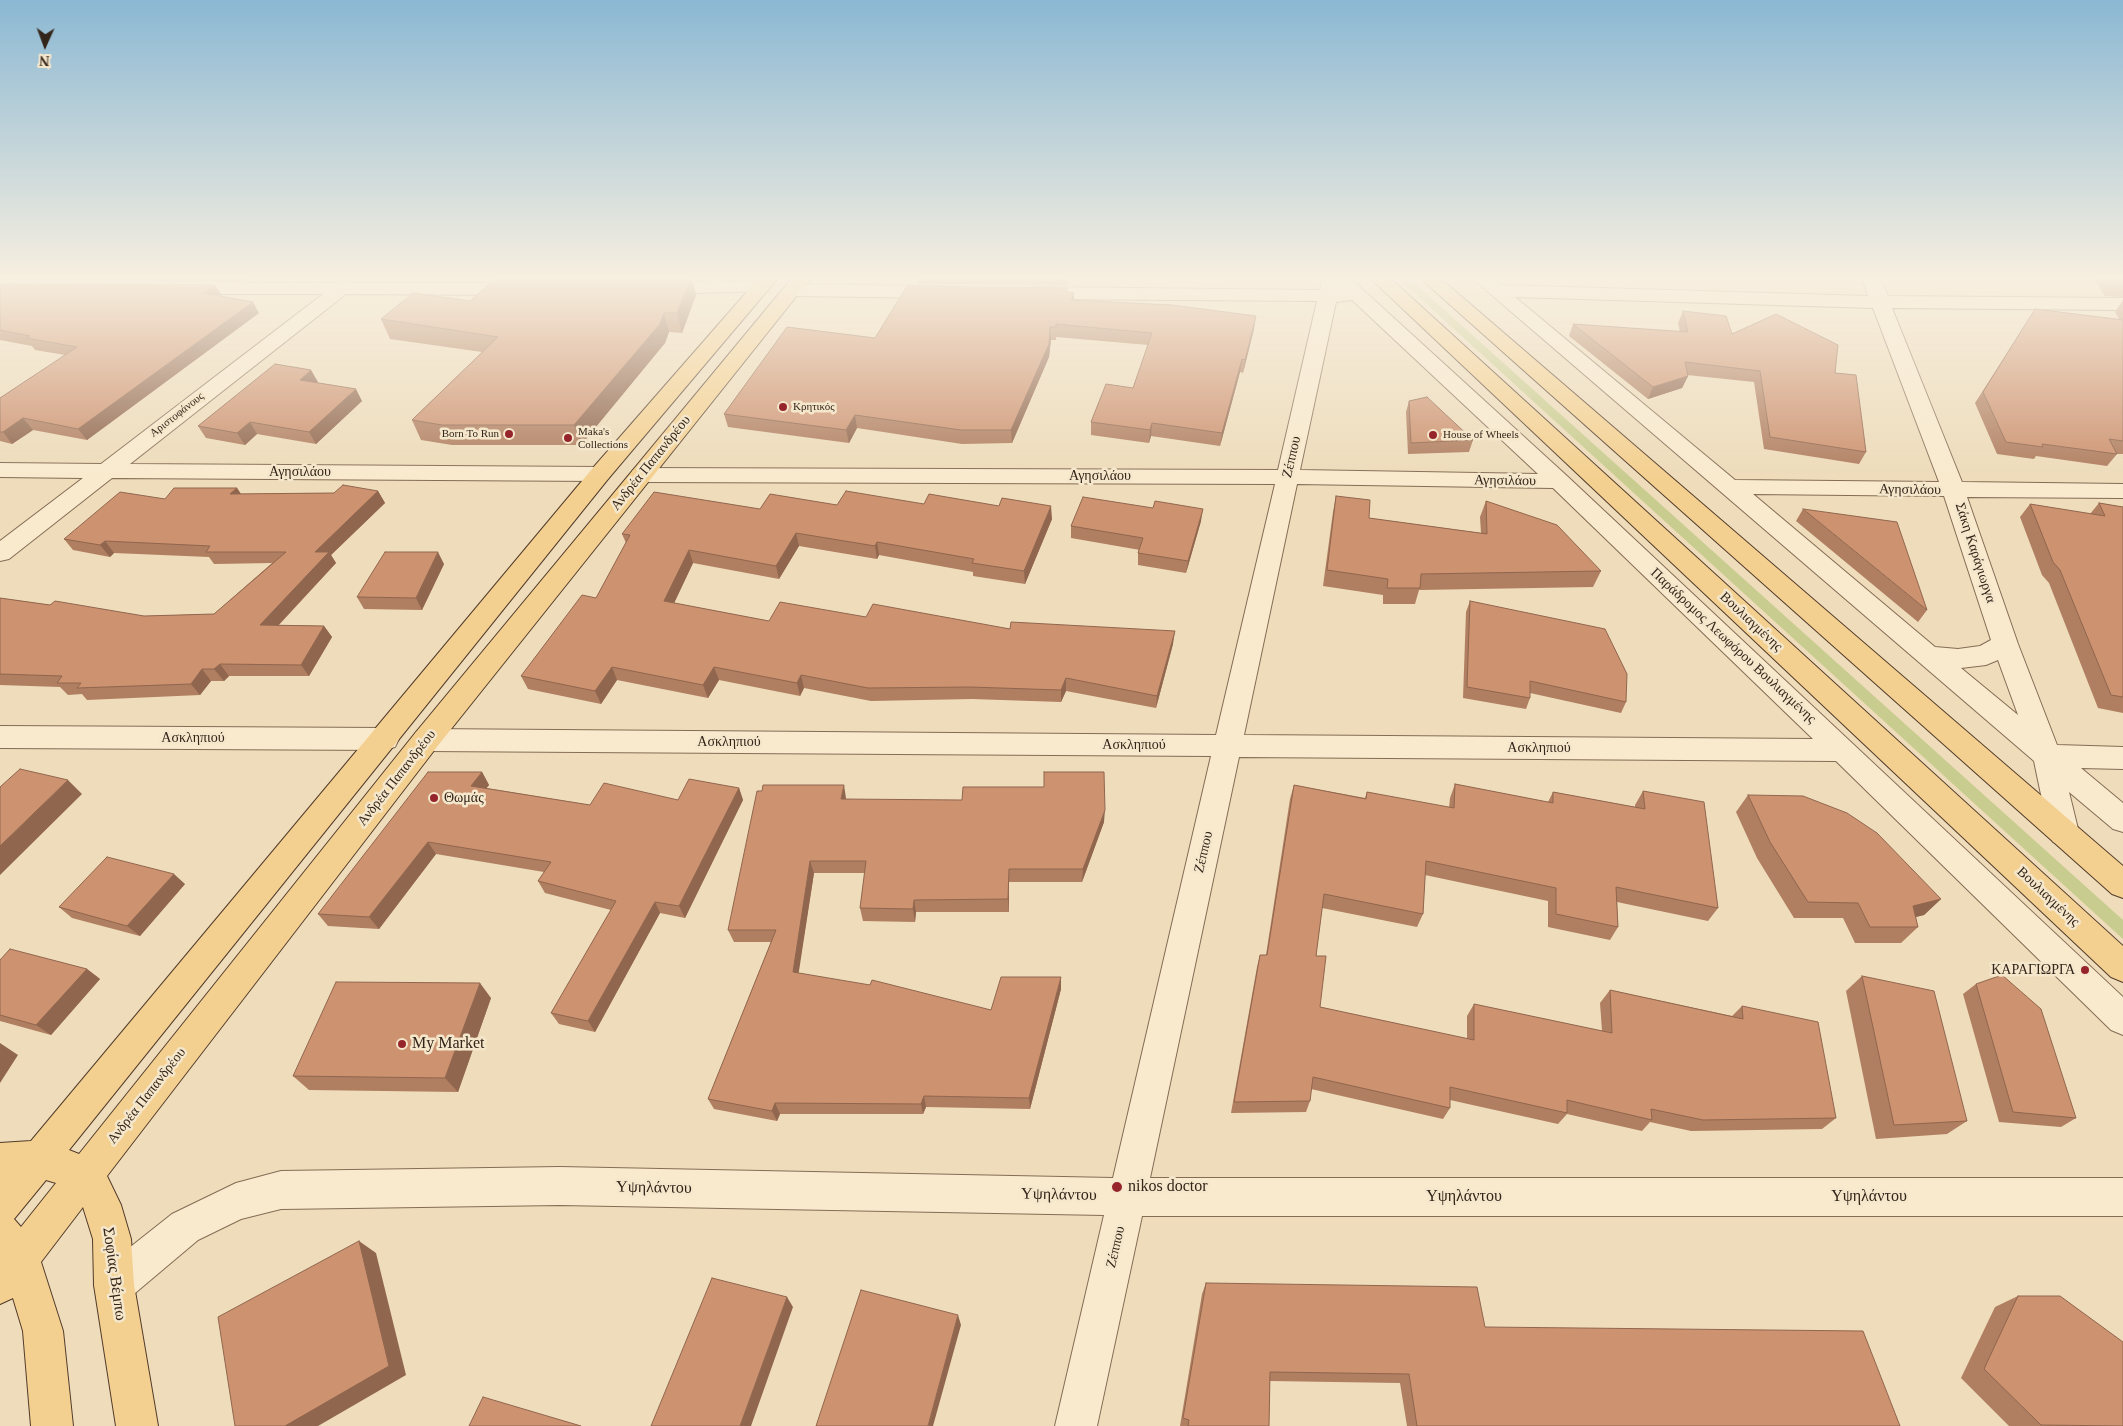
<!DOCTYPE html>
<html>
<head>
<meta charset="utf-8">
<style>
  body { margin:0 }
  #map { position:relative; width:2123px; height:1426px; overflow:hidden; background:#eedcbb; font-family:Georgia,serif }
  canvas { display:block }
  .north { position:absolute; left:20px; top:20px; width:50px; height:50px; -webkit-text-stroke:4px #f5e7cb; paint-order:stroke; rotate:182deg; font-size:14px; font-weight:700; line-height:20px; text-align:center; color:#34251a }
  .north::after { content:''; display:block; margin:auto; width:18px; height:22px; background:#34251a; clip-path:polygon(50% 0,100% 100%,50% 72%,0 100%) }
</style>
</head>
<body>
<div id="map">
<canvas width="2123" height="1426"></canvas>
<div class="north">N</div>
</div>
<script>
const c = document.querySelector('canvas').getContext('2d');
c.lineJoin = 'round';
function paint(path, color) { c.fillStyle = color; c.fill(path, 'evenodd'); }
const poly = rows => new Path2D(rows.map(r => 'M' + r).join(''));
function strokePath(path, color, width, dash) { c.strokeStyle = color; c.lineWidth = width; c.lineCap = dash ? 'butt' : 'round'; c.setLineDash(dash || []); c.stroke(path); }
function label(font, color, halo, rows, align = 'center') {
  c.font = font + ' Georgia,serif'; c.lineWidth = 5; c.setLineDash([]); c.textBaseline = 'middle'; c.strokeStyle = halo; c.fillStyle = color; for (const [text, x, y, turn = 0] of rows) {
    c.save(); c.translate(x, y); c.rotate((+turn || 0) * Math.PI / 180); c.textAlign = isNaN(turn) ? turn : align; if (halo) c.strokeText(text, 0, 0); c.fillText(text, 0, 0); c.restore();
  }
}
const green = poly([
  [1398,278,1409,278,2123,920,2123,939]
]);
const minor = poly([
  [1323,278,1350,278,1567,476,2123,997,2123,1035,2111,1030,1836,761,1239,757,1150,1178,2123,1178,2123,1216,1142,1216,1097,1426,1055,1426,1104,1215,560,1205,281,1209,241,1219,198,1240,128,1299,114,1305,100,1299,94,1285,100,1271,172,1214,236,1183,281,1171,560,1167,1113,1178,1211,756,426,751,416,748,412,740,416,732,426,729,1216,735,1275,484,641,482,633,480,630,475,633,470,641,468,1278,470,1317,301,1037,299,1030,297,1028,293,1030,289,1037,287,1320,290,1323,278],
  [1352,300,1538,474,1300,470,1336,302,1352,300],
  [1297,484,1553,488,1813,739,1244,735,1297,484],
  [1472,278,1492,278,1501,285,1868,296,1862,278,1880,278,1888,296,2123,298,2123,310,1892,308,1962,482,2123,484,2123,498,1967,497,2018,644,2057,745,2123,747,2123,769,2081,768,2123,803,2123,832,2113,829,2069,792,2079,833,2075,842,2064,845,2053,842,2049,833,2034,761,1472,278],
  [1515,297,1873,308,1939,482,1735,480,1515,297],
  [1753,494,1944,496,1991,640,1980,646,1958,649,1935,647,1753,494],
  [1998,660,2018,715,1961,668,1986,665,1998,660],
  [345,280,352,283,520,283,527,285,529,289,527,293,520,295,346,294,130,464,600,467,608,469,611,474,608,479,600,481,112,478,9,559,0,561,0,541,83,478,0,477,0,463,101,464,323,294,180,294,173,292,171,288,173,284,180,282,337,283,345,280],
  [761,281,768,283,770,287,768,291,658,294,651,292,649,288,651,284,658,282,761,281],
  [793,284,941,286,948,288,950,292,948,296,941,298,793,296,786,294,784,290,786,286,793,284],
  [0,726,385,728,395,731,399,739,395,747,385,750,0,748,0,726]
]);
const major = poly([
  [759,278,778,278,608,479,69,1150,79,1154,416,732,792,278,811,278,436,748,107,1176,121,1205,131,1239,134,1285,158,1426,116,1426,94,1285,93,1239,83,1207,41,1262,63,1331,73,1426,31,1426,23,1331,13,1298,0,1304,0,1143,31,1141,592,469,759,278],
  [46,1180,56,1183,21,1227,14,1219,46,1180],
  [1370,278,1390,278,2123,946,2123,982,2111,977,1370,278],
  [1420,278,1440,278,2123,866,2123,898,2112,894,1420,278]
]);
const wall = poly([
  [0,278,248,278,244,281,0,280],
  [496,278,703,278,702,279,692,279,696,295,682,333,669,332,665,343,581,445,452,445,421,440,412,420,482,352,390,339,381,319,470,301],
  [918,278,1069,278,1068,285,918,284],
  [2093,278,2123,278,2123,297,2105,296],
  [0,284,221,296,259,313,87,440,33,430,12,444,0,441,0,398,65,355,35,350,32,346,0,340],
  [1067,292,1074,293,1074,300,1254,329,1243,373,1240,372,1220,446,1151,436,1149,443,1091,435,1091,422,1133,388,1148,345,1056,337,1056,340,1051,340,1049,357,1012,443,962,444,857,428,849,443,728,427,724,414,875,338],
  [2123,300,2123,454,2117,454,2107,466,2036,456,2034,459,1997,454,1975,403,2035,309,2119,319,2115,312],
  [1683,311,1732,334,1835,373,1866,452,1859,464,1764,449,1754,382,1687,375,1688,376,1682,388,1648,399,1569,336,1573,324,1680,332,1678,323],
  [318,382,317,383,362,401,316,444,257,434,245,445,206,438,198,426],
  [1409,401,1473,440,1469,452,1408,454,1406,412],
  [237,488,241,494,334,493,378,491,385,503,331,555,336,563,279,625,324,626,332,637,309,676,229,676,224,681,211,681,200,695,87,700,82,694,68,695,60,687,0,685,0,598,50,605,144,616,214,614,272,563,214,564,209,557,114,553,110,557,73,550,64,539,165,499],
  [1336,496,1369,518,1481,533,1480,517,1486,501,1601,571,1593,587,1419,590,1415,604,1383,604,1383,595,1323,586,1333,512],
  [2099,503,2123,507,2123,713,2098,708,2049,583,2042,575,2020,517,2030,504,2090,514],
  [924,504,1052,519,1025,584,973,576,973,572,879,555,877,559,799,546,779,579,693,563,674,603,769,621,866,617,1010,629,1173,644,1156,708,1066,691,1061,702,972,699,871,701,804,688,800,696,719,680,708,698,617,680,601,704,528,689,521,676,596,598,626,543,622,534,760,509,837,505],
  [1803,509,1927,610,1918,622,1796,521],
  [1201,521,1186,573,1138,565,1138,553,1140,550,1071,538,1071,526],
  [444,564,422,610,364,609,357,597],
  [1470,601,1626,702,1621,713,1530,693,1530,698,1526,709,1463,698,1466,612],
  [482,772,489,785,486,788,590,805,678,800,739,788,743,800,685,918,660,913,595,1032,559,1024,551,1013,611,910,545,893,538,881,544,872,436,854,379,929,328,926,318,914],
  [1455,784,1548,802,1553,792,1635,807,1635,805,1643,791,1718,908,1708,921,1617,902,1618,927,1610,940,1548,927,1548,901,1425,875,1423,914,1417,927,1322,908,1316,956,1320,1007,1467,1039,1467,1016,1474,1004,1602,1031,1600,1003,1610,990,1732,1016,1742,1006,1836,1118,1822,1129,1691,1131,1650,1122,1642,1131,1567,1114,1558,1124,1450,1100,1450,1108,1443,1119,1311,1089,1310,1101,1306,1112,1231,1113,1257,967,1260,955,1266,955,1290,799,1294,785,1365,798,1367,792,1449,808,1450,798],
  [1748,795,1941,899,1924,915,1915,917,1918,927,1901,943,1855,943,1843,918,1794,918,1757,858,1736,812],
  [846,798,846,799,1104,822,1082,882,1009,882,1009,912,916,912,915,922,863,921,860,908,865,873,814,873,798,973,991,1010,1061,989,1030,1109,926,1107,923,1114,780,1114,777,1121,714,1109,708,1099,771,942,734,942,728,930],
  [185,884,140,936,72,918,59,907],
  [0,960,87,969,100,979,51,1035,0,1021],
  [1862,976,1967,1121,1947,1134,1876,1139,1846,991],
  [1976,984,2076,1118,2061,1127,1999,1122,1963,994],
  [491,998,458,1092,309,1090,293,1076],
  [1206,1283,1485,1327,1900,1426,1407,1426,1400,1383,1270,1381,1269,1426,1180,1426,1202,1294],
  [2018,1296,2123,1426,2009,1426,1961,1378,1995,1307]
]);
const shadedWall = poly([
  [691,278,692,278,696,295,682,333,677,313],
  [215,285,222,296,203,293],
  [1074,293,1074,306,1071,300],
  [253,302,259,313,87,440,78,429],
  [664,313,669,332,665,343,581,445,574,425],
  [1256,316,1254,329,1243,373,1245,360],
  [1050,327,1051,340,1049,357,1012,443,1011,430],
  [1242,359,1240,372,1220,446,1222,433],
  [311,370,318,382,306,392,300,380],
  [1688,376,1682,388,1648,399,1653,387],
  [356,389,362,401,316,444,309,432],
  [855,415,857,428,849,443,846,430],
  [23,418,33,430,12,444,3,432],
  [250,422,257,434,245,445,237,433],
  [1152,423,1151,436,1149,443,1150,430],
  [237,488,244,499,230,494],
  [378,491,385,503,331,555,336,563,268,636,260,625,315,552],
  [1051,506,1052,519,1025,584,1024,571],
  [1203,509,1201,521,1186,573,1188,561],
  [796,533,799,546,779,579,776,566],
  [105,541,114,553,110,557,100,545],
  [877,542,879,555,877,559,875,546],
  [689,550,693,563,669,614,664,601],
  [438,552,444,564,422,610,416,598],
  [324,626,332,637,309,676,301,665],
  [1175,631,1173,644,1156,708,1157,696],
  [220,664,229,676,224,681,214,669],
  [612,667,617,680,601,704,595,691],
  [714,667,719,680,708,698,703,685],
  [202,669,211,681,200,695,191,684],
  [801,675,804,688,800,696,797,683],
  [1066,678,1066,691,1061,702,1061,690],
  [482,772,489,785,479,798,471,786],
  [68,780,82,794,0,875,0,846],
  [844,785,846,798,845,812,841,799],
  [739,788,743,800,685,918,679,906],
  [1105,810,1104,822,1082,882,1083,869],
  [428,842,436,854,379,929,369,917],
  [810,861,814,873,797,984,793,972],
  [1009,869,1009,912,1008,899],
  [174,874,185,884,140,936,127,926],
  [1941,899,1924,915,1896,922,1913,906],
  [914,900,916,912,915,922,913,909],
  [655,902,660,913,595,1032,588,1021],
  [87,969,100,979,51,1035,36,1025],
  [1061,977,1061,989,1030,1109,1029,1098],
  [480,983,491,998,458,1092,445,1078],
  [0,1043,18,1055,0,1083],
  [924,1096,926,1107,923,1114,921,1104],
  [775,1103,780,1114,777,1121,772,1111],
  [359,1241,376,1253,406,1375,318,1426,285,1426],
  [787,1297,793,1307,751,1426,740,1426],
  [958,1315,961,1325,933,1426,928,1426]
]);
const building = poly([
  [496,278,691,278,677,313,664,313,660,324,574,425,442,425,412,420,498,337,381,319,413,293,470,301,496,278],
  [2108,278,2123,278,2123,285,2113,285,2108,278],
  [0,284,215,285,203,293,253,302,78,429,23,418,3,432,0,432,0,398,77,347,26,338,30,336,0,330,0,284],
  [907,286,1067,288,1067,292,1074,293,1071,300,1172,305,1256,316,1245,360,1242,359,1222,433,1152,423,1150,430,1091,422,1106,384,1133,388,1152,333,1056,324,1056,327,1050,327,1049,344,1011,430,961,430,855,415,846,430,724,414,787,327,875,338,907,286],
  [2035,309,2123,320,2123,441,2109,439,2117,454,2042,444,2043,447,2006,442,1983,392,2035,309],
  [1683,311,1726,316,1732,334,1776,314,1838,345,1835,373,1856,375,1866,452,1770,437,1760,371,1685,362,1688,376,1653,387,1573,324,1688,332,1683,311],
  [275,364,311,370,300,380,356,389,309,432,250,422,237,433,198,426,275,364],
  [1427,397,1473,440,1411,443,1409,401,1427,397],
  [343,485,378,491,315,552,329,552,260,625,324,626,301,665,220,664,214,669,202,669,191,684,77,688,81,683,57,683,62,676,0,674,0,598,50,605,55,601,144,616,214,614,286,552,206,552,210,546,105,541,100,545,64,539,120,492,165,499,174,488,237,488,230,494,334,493,343,485],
  [846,491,924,504,929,494,999,506,1002,498,1051,506,1024,571,972,563,974,559,877,542,875,546,796,533,776,566,689,550,664,601,769,621,780,602,866,617,873,604,1010,629,1011,622,1175,631,1157,696,1066,678,1061,690,970,687,868,688,801,675,797,683,714,667,703,685,612,667,595,691,521,676,582,595,596,598,630,535,622,534,654,492,760,509,770,494,837,505,846,491],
  [1336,496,1370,500,1369,518,1487,534,1486,501,1557,525,1601,571,1421,574,1420,588,1387,588,1388,579,1327,570,1336,496],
  [1083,497,1153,508,1155,501,1203,509,1188,561,1138,553,1143,538,1071,526,1083,497],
  [2099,503,2123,507,2123,697,2111,695,2060,570,2053,562,2030,504,2105,516,2099,503],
  [1803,509,1897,522,1927,610,1803,509],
  [385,552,438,552,416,598,357,597,385,552],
  [1470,601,1605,629,1627,674,1626,702,1530,681,1530,698,1467,687,1470,601],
  [20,769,68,780,0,846,0,787,20,769],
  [428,772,482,772,471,786,590,805,604,783,678,800,689,779,739,788,679,906,655,902,588,1021,551,1013,616,901,538,881,551,862,428,842,369,917,318,914,428,772],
  [1044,772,1104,772,1105,810,1083,869,1009,869,1008,899,914,900,913,909,860,908,866,861,810,861,793,972,870,985,872,980,991,1010,1001,977,1061,977,1029,1098,924,1096,921,1104,775,1103,772,1111,708,1099,776,930,728,930,757,791,762,791,763,785,844,785,841,799,962,800,963,787,1044,787,1044,772],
  [1455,784,1553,803,1553,792,1645,809,1643,791,1704,802,1718,908,1616,887,1618,927,1556,914,1556,888,1426,861,1423,914,1324,894,1316,956,1326,956,1320,1007,1474,1040,1474,1004,1612,1033,1610,990,1743,1019,1742,1006,1818,1022,1836,1118,1703,1120,1651,1109,1652,1120,1567,1100,1567,1113,1450,1087,1450,1108,1313,1077,1310,1101,1234,1102,1260,955,1267,955,1294,785,1366,799,1367,792,1454,808,1455,784],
  [1748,795,1803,796,1847,813,1877,833,1941,899,1913,906,1918,927,1870,927,1858,903,1808,902,1770,842,1748,795],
  [107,857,174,874,127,926,59,907,107,857],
  [10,949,87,969,36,1025,0,1015,0,960,10,949],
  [2002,975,2041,1009,2076,1118,2013,1112,1976,984,2002,975],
  [1862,976,1934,991,1967,1121,1894,1125,1862,976],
  [336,982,480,983,445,1078,293,1076,336,982],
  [359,1241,389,1366,285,1426,235,1426,218,1317,359,1241],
  [712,1278,787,1297,740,1426,651,1426,712,1278],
  [1206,1283,1477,1287,1485,1327,1863,1331,1900,1426,1417,1426,1409,1374,1270,1372,1269,1426,1188,1426,1189,1420,1183,1418,1206,1283],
  [861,1290,958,1315,928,1426,816,1426,861,1290],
  [2018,1296,2060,1296,2123,1342,2123,1426,2041,1425,1984,1369,2018,1296],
  [483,1397,581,1426,469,1426,483,1397]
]);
const markers = [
  [783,407,5,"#95242b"],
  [509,434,5,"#95242b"],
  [1433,435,5,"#95242b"],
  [568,438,5,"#95242b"],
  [434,798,5,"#95242b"],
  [2085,970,5,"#95242b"],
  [402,1044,5,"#95242b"],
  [1117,1187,6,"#95242b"]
];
const farPoinames = [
  ["Κρητικός",793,407],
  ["Maka's",578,432],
  ["Collections",578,445],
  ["Born To Run",499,434,"right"],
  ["House of Wheels",1443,435]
];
const farStreetnames = [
  ["Αριστοφάνους",177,415,-38]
];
const streetNames = [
  ["Ζέππου",1292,457,-77],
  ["Ανδρέα Παπανδρέου",651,463,-51],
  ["Αγησιλάου",300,472],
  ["Αγησιλάου",1100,476],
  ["Αγησιλάου",1505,481,1],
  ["Αγησιλάου",1910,490,1],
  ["Σάκη Καράγιωργα",1975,553,72],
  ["Βουλιαγμένης",1751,622,43],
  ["Παράδρομος Λεωφόρου Βουλιαγμένης",1733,646,43],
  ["Ασκληπιού",193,738],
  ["Ασκληπιού",729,742],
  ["Ασκληπιού",1134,745],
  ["Ασκληπιού",1539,748],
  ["Ανδρέα Παπανδρέου",397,778,-52],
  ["Ζέππου",1204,852,-77],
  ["Βουλιαγμένης",2048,897,43],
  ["Ανδρέα Παπανδρέου",147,1096,-52],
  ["Ζέππου",1116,1247,-77]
];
const poiNames = [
  ["Θωμάς",444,798],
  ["ΚΑΡΑΓΙΩΡΓΑ",2075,970,"right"]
];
const nearPoinames = [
  ["My Market",412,1044],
  ["nikos doctor",1128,1187]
];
const nearStreetnames = [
  ["Υψηλάντου",654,1188,1],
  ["Υψηλάντου",1059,1195,1],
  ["Υψηλάντου",1464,1197],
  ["Υψηλάντου",1869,1197],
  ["Σοφίας Βέμπω",114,1274,82]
];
paint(green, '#c8cc8f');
strokePath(minor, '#856c55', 2);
strokePath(major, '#523b2a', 2);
paint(minor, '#f9eace');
paint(major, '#f4d090');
paint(wall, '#b07e60');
paint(shadedWall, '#90664e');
paint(building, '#cd9270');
strokePath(building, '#90664e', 1);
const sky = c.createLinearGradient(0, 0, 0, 478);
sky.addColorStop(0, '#8bb8d3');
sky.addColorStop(0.58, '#f7efe0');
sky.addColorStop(1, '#f7efe000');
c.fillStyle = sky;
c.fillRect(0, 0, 2123, 478);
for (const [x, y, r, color] of markers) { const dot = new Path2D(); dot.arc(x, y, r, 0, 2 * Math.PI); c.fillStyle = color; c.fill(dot); strokePath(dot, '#f5e7cb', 2); }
label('11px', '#34251a', '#f5e7cb', farPoinames, 'left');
label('11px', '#34251a', '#f5e7cb', farStreetnames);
label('14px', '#34251a', '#f5e7cb', streetNames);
label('14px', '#34251a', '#f5e7cb', poiNames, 'left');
label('16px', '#34251a', '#f5e7cb', nearPoinames, 'left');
label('16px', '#34251a', '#f5e7cb', nearStreetnames);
</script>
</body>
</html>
